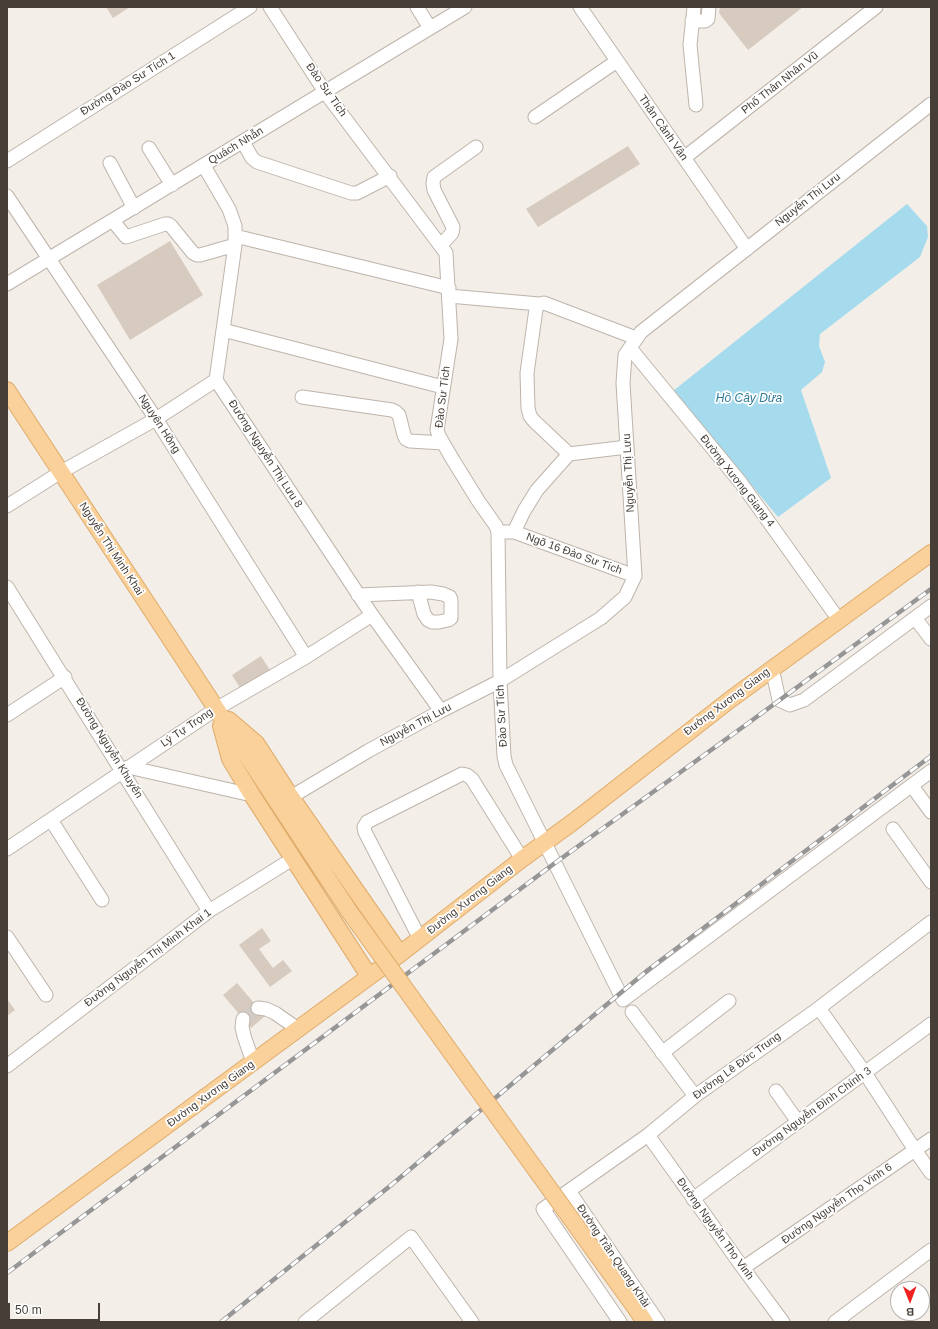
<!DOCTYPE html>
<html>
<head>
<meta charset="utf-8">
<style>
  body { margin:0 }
  #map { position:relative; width:938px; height:1329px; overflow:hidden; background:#f3eee8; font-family:Arial,sans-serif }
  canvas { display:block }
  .frame { position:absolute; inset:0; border:8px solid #463e37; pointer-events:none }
  .north { position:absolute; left:890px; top:1281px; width:40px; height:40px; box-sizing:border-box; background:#fff; border:1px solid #b5b2af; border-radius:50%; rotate:179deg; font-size:11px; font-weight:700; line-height:16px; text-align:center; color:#463e37 }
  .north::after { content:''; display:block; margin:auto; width:14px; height:18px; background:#f12120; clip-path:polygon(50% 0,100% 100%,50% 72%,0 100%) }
  .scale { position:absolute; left:8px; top:1303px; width:92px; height:18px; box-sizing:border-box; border:2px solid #463e37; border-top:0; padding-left:5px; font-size:12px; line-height:14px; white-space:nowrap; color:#463e37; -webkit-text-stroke:3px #fff; paint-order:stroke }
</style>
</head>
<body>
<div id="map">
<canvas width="938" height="1329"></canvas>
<div class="frame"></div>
<div class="north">B</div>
<div class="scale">50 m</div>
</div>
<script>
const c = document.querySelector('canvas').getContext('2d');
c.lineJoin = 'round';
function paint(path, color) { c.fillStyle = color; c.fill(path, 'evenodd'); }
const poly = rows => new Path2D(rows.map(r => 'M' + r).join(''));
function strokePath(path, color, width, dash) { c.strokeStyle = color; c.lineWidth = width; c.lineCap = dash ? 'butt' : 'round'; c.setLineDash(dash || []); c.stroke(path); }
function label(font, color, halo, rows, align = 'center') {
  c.font = font + ' Arial,sans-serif'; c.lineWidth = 3.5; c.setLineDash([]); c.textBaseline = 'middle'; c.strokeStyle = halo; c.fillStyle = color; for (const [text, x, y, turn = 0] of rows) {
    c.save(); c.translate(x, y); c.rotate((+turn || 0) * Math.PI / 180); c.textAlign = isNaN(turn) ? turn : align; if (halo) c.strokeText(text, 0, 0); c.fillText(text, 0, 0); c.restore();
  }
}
const water = poly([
  [907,204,927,226,928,237,920,257,820,334,819,346,825,362,822,372,801,390,831,478,778,517,673,391]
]);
const building = poly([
  [106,7,130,7,113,18],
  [720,7,803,7,748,50,719,13],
  [628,146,640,164,538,227,526,209],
  [170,241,203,295,130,340,97,285],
  [261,656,271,672,242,691,232,675],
  [262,928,271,941,259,949,273,968,283,960,292,971,270,987,239,945],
  [237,983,265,1016,251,1028,223,995],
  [7,999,15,1010,7,1016]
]);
const minorTunnel = poly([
  [243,1019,258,1008]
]);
const minor = poly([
  [270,7,325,92,446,253,451,339,437,430,439,436,453,460,479,502,496,526,498,532,500,681,504,756,506,765,623,1000,931,771],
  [417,7,430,28],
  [580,7,747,249],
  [694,7,690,45,696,105],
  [692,21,705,21,708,19,709,7],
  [535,117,617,61],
  [243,142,252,158,257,162,351,193,357,193,390,176],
  [149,148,172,185],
  [684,158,876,7],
  [7,161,250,7],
  [110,163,134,208],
  [204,166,229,209,235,226,235,245,216,380,372,615,441,711],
  [7,196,156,419,306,657],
  [113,221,126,237,165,224,168,224,171,226,193,253,197,255,200,255,235,245],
  [235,236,449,288],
  [441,245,452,233,453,227,434,190,433,183,434,177,476,147],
  [7,284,465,7],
  [449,296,539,304],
  [223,330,443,387],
  [630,348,741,483,839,620],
  [302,397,392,410,396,412,399,415,404,435,406,439,410,441,443,443],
  [627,447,569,454,534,421,530,416,528,408,527,373,536,309,539,304,544,303,636,338],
  [7,506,61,472,156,419,216,380],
  [498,532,514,532,635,576],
  [514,532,524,511,537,490,569,454],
  [7,587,209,911],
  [358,595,431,592,443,594,450,597,451,600,451,618,448,620,439,622,432,622,428,620,424,614,418,592],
  [915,618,931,639],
  [772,668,779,700,790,705,804,700,931,606],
  [7,715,65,677],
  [128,767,252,795],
  [912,786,931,812],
  [291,797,368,751,441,711,500,681,601,618,625,597,635,576,623,383,625,355,641,332,931,104],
  [51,820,102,900],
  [893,829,931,882],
  [7,849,216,709,306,657,372,615],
  [7,937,46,995],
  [420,939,365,832,364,827,367,822,462,774,467,775,472,779,522,859],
  [258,1008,266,1009,275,1013,298,1029],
  [819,1008,865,1073,915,1150,931,1173],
  [632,1012,695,1096],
  [243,1019,242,1027,244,1036,253,1062],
  [662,1053,729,1001],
  [7,1066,209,911,294,858],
  [776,1091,798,1122],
  [648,1135,743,1268,783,1322],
  [569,1191,658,1322],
  [693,1199,931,1024],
  [743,1268,931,1139],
  [305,1322,411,1237,472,1322],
  [620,1322,543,1209,648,1135,695,1096,819,1008,931,922],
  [835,1322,931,1250]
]);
const major = poly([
  [7,390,349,911],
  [229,720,256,743,291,797,400,954],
  [221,726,230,759,252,795,369,976],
  [7,1243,400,954,522,859,573,822,731,699,931,553],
  [637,1310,645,1322]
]);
const rail = poly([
  [7,1273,555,863,747,724,931,589],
  [221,1322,390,1186,648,970,931,756]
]);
const majorBridge = poly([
  [349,911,637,1310]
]);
const streetNames = [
  ["Phố Thân Nhân Vũ",780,83,-38],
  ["Đường Đào Sư Tích 1",128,84,-32],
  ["Đào Sư Tích",326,90,55],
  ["Thân Cảnh Vân",663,128,55],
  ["Quách Nhẫn",236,146,-31],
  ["Nguyễn Thị Lưu",808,200,-38],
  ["Đào Sư Tích",443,397,-83],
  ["Nguyên Hồng",159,424,57],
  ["Đường Nguyễn Thị Lưu 8",265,454,57],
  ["Nguyễn Thị Lưu",629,473,-93],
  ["Đường Xương Giang 4",737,481,52],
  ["Nguyễn Thị Minh Khai",111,549,57],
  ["Ngõ 16 Đào Sư Tích",574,554,20],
  ["Đường Xương Giang",727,702,-37],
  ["Đào Sư Tích",502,716,-93],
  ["Nguyễn Thị Lưu",416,725,-28],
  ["Lý Tự Trọng",187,728,-34],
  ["Đường Nguyễn Khuyến",109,748,58],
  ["Đường Xương Giang",470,900,-38],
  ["Đường Nguyễn Thị Minh Khai 1",148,958,-37],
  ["Đường Lê Đức Trung",737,1066,-36],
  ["Đường Xương Giang",211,1094,-36],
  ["Đường Nguyễn Đình Chính 3",812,1112,-36],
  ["Đường Nguyễn Thọ Vinh 6",837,1204,-35],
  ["Đường Nguyễn Thọ Vinh",715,1229,54],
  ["Đường Trần Quang Khải",613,1256,56]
];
const waterNames = [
  ["Hồ Cây Dừa",749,399]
];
paint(water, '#a6dbed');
paint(building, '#d7cbc0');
strokePath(minorTunnel, '#d0cbc5', 13, [13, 6]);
strokePath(minor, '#beb4ab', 15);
strokePath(major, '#dfab6a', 18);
strokePath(minor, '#fff', 13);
strokePath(major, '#fad19a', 16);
strokePath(rail, '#969696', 4.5);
strokePath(rail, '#fff', 3, [9]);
strokePath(majorBridge, '#dfab6a', 18, []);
strokePath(majorBridge, '#fad19a', 16);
label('11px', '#463e37', '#fff', streetNames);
label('italic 12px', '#2f7a96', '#fff', waterNames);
</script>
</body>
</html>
